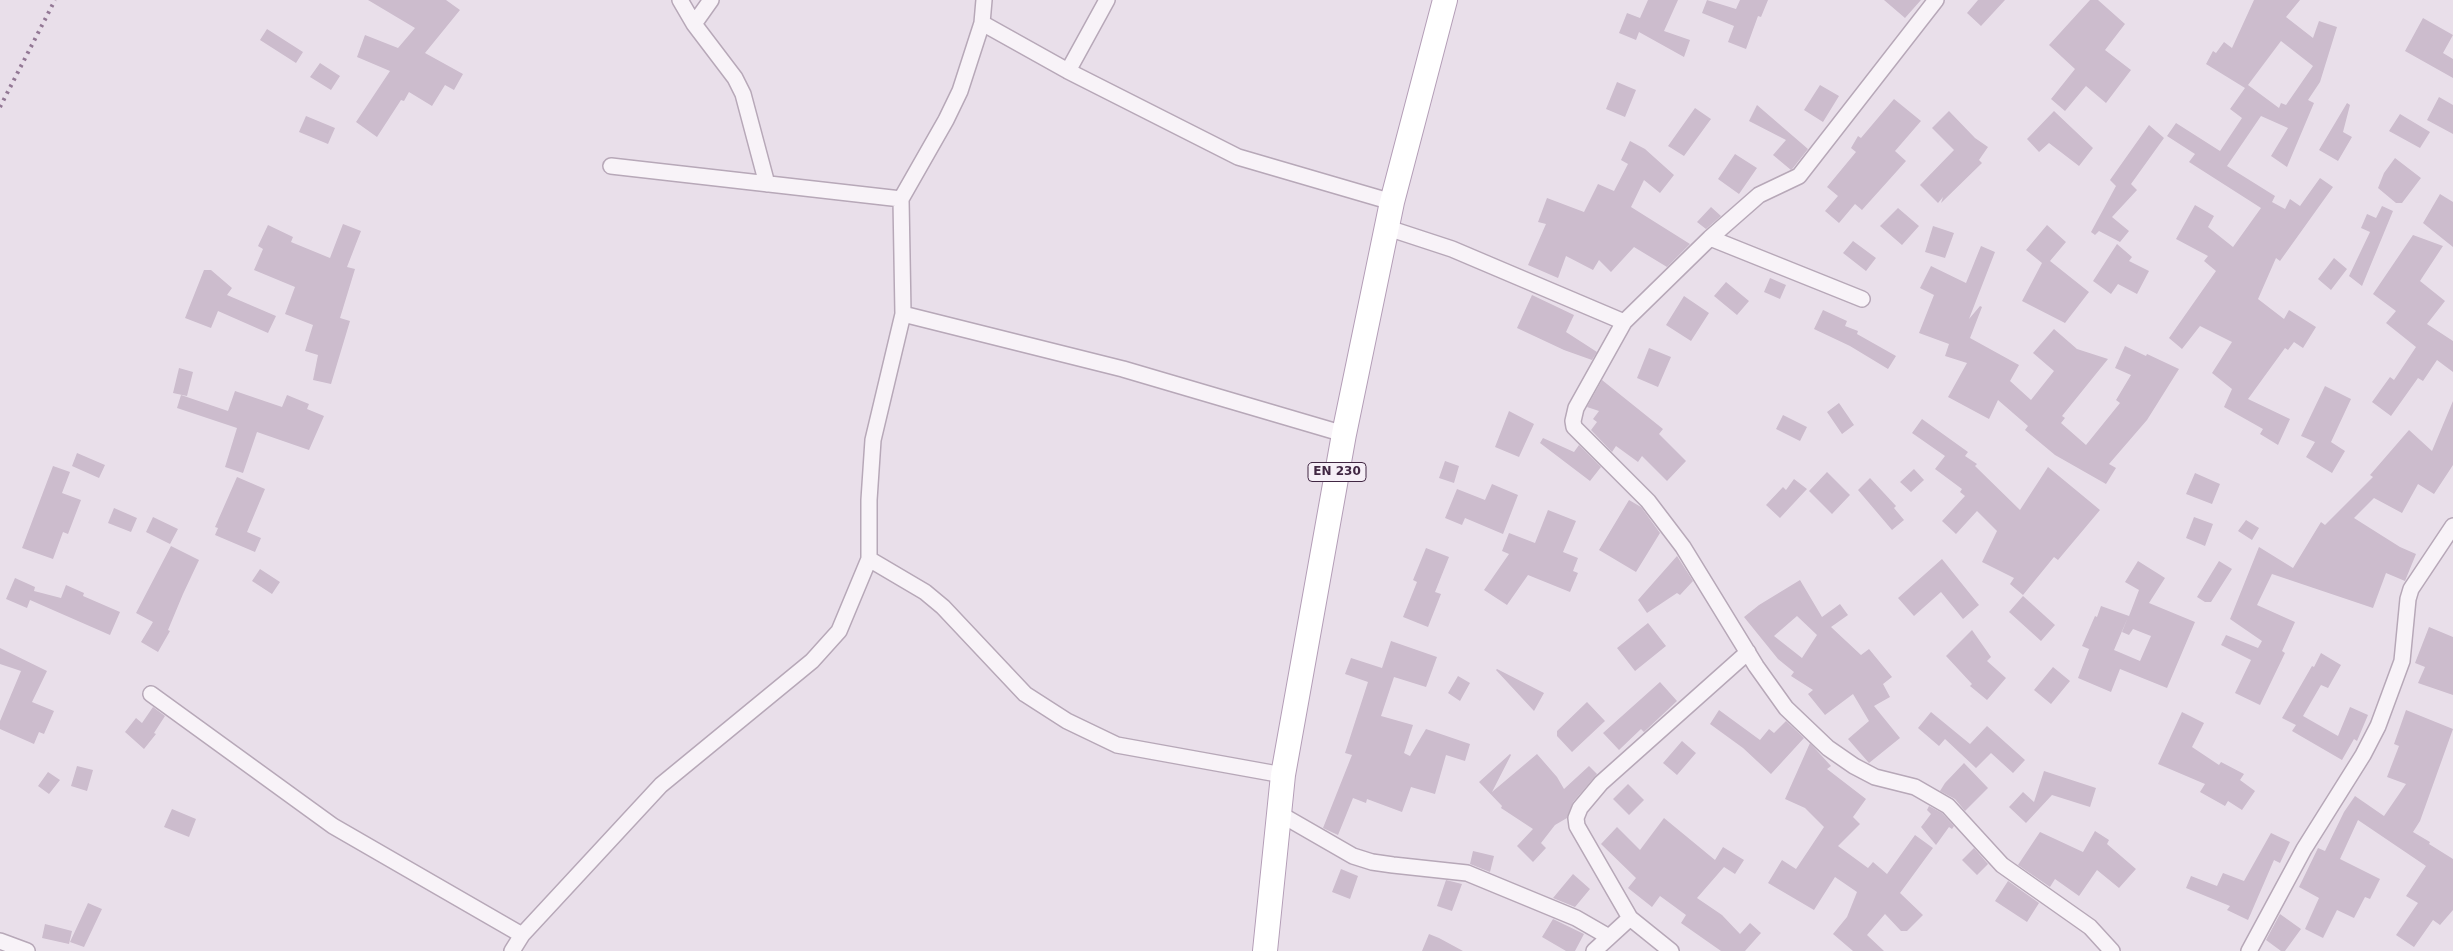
<!DOCTYPE html>
<html>
<head>
<meta charset="utf-8">
<style>
  body { margin:0 }
  canvas { display:block; background:#e9dfea }
</style>
</head>
<body>
<canvas width="2453" height="951"></canvas>
<script>
const c = document.querySelector('canvas').getContext('2d');
c.lineJoin = 'round';
function paint(path, color) { c.fillStyle = color; c.fill(path, 'evenodd'); }
const poly = rows => new Path2D(rows.map(r => 'M' + r).join(''));
function strokePath(path, color, width, dash) { c.strokeStyle = color; c.lineWidth = width; c.lineCap = dash ? 'butt' : 'round'; c.setLineDash(dash || []); c.stroke(path); }
function label(font, color, halo, rows, align = 'center') {
  c.font = font + ' "DejaVu Sans",sans-serif'; c.lineWidth = 4.5; c.setLineDash([]); c.textBaseline = 'middle'; c.strokeStyle = halo; c.fillStyle = color; for (const [text, x, y, turn = 0] of rows) {
    c.save(); c.translate(x, y); c.rotate((+turn || 0) * Math.PI / 180); c.textAlign = isNaN(turn) ? turn : align; if (halo) c.strokeText(text, 0, 0); c.fillText(text, 0, 0); c.restore();
  }
}
const building = poly([
  [368,0,446,0,460,10,425,53,463,74,454,90,445,85,432,106,409,92,404,101,401,100,377,137,356,122,390,71,357,57,365,35,398,48,415,28],
  [1648,0,1678,0,1664,31,1690,40,1684,57,1639,32,1636,40,1619,33,1627,13,1640,18],
  [1707,0,1736,9,1740,0,1768,0,1761,17,1758,16,1746,49,1728,42,1734,26,1702,13],
  [1884,0,1921,0,1905,18],
  [1978,0,2005,0,1981,26,1967,13],
  [2090,0,2098,0,2125,24,2105,50,2131,70,2106,103,2086,86,2065,111,2051,99,2075,69,2049,45],
  [2254,0,2300,0,2286,17,2313,38,2319,21,2337,27,2320,82,2308,100,2314,103,2287,167,2271,156,2288,128,2261,116,2227,166,2275,196,2272,202,2285,209,2290,199,2300,206,2320,178,2333,187,2280,261,2276,258,2258,299,2284,319,2289,310,2316,327,2303,348,2294,342,2288,350,2285,348,2248,399,2290,419,2278,445,2260,434,2263,429,2224,407,2232,389,2212,373,2232,342,2200,326,2182,349,2169,338,2216,271,2204,261,2208,256,2176,239,2195,205,2214,216,2208,227,2233,247,2261,208,2189,162,2195,154,2167,136,2176,123,2220,151,2242,118,2230,109,2245,88,2206,64,2213,51,2216,53,2224,42,2232,48],
  [2281,41,2313,66,2286,105,2281,103,2279,108,2248,85],
  [2423,18,2453,35,2443,53,2453,59,2453,78,2405,51],
  [267,29,303,52,296,63,260,40],
  [320,63,340,76,331,90,310,77],
  [1617,82,1636,90,1625,117,1606,109],
  [1820,85,1839,96,1823,122,1804,110],
  [2439,97,2453,105,2453,134,2427,120],
  [1894,99,1921,121,1895,151,1906,161,1862,210,1855,204,1839,223,1825,211,1838,196,1827,187,1856,152,1851,148,1858,136,1861,138],
  [2347,103,2350,105,2343,132,2352,137,2338,161,2319,150],
  [1757,105,1808,149,1793,168,1791,170,1773,155,1786,140,1749,121],
  [1695,108,1711,119,1684,156,1668,146],
  [1949,111,1975,138,1988,147,1979,160,1982,163,1941,203,1943,197,1938,203,1920,185,1954,150,1932,128],
  [2054,111,2093,148,2079,166,2049,143,2039,152,2027,139],
  [2400,114,2430,132,2420,148,2389,131],
  [306,116,335,128,328,144,299,132],
  [2149,125,2164,138,2131,184,2137,190,2112,217,2129,231,2120,242,2099,231,2095,235,2091,232,2116,186,2110,180],
  [1630,141,1645,149,1674,175,1660,193,1644,180,1631,207,1690,244,1667,267,1634,247,1611,272,1599,260,1593,270,1566,256,1558,278,1528,265,1546,224,1538,222,1547,198,1584,212,1598,184,1614,191,1628,164,1621,160],
  [1735,154,1757,168,1739,194,1718,179],
  [2395,158,2421,178,2402,203,2396,203,2378,188,2384,173],
  [2440,194,2453,202,2453,247,2423,223],
  [2382,206,2393,211,2362,286,2349,276,2370,232,2361,228,2367,214,2376,218],
  [1711,207,1721,216,1706,229,1697,222],
  [1898,208,1919,226,1902,245,1880,226],
  [343,224,361,231,347,267,355,269,340,318,350,321,331,384,313,380,318,355,305,351,313,325,285,314,295,287,254,270,263,249,258,246,268,225,293,237,291,242,330,258],
  [2047,225,2066,242,2050,261,2089,292,2065,323,2022,301,2042,263,2026,250],
  [1933,226,1954,233,1945,258,1925,252],
  [2413,235,2443,246,2420,281,2445,301,2427,324,2453,341,2453,372,2437,360,2423,381,2418,378,2391,416,2372,402,2390,377,2394,380,2416,347,2386,323,2396,311,2373,294],
  [1853,241,1876,258,1866,271,1843,253],
  [2117,244,2132,257,2129,261,2149,271,2137,294,2118,284,2111,294,2093,281],
  [1981,246,1995,252,1969,319,1980,306,1982,307,1970,338,2019,365,2010,381,2031,400,2054,371,2033,353,2054,329,2077,349,2108,359,2062,416,2065,418,2061,423,2086,445,2120,403,2116,400,2131,375,2115,368,2125,346,2146,356,2147,354,2179,369,2147,420,2109,464,2116,468,2106,484,2055,455,2025,430,2028,426,1998,400,1989,419,1948,397,1967,363,1945,356,1949,344,1919,333,1934,295,1920,288,1931,266,1966,283],
  [2334,258,2347,269,2331,290,2318,279],
  [204,270,211,270,232,288,227,295,276,316,268,333,218,311,211,328,185,318],
  [1770,278,1786,285,1780,299,1764,292],
  [1726,282,1749,301,1737,315,1714,296],
  [1532,295,1574,315,1566,332,1597,352,1592,360,1564,350,1517,328],
  [1684,296,1709,313,1691,341,1666,325],
  [1823,310,1847,321,1845,326,1858,331,1857,334,1896,356,1888,369,1850,346,1814,329],
  [1649,348,1671,357,1658,387,1637,378],
  [179,368,193,372,187,396,173,393],
  [1602,380,1663,429,1659,434,1686,461,1667,481,1642,456,1638,462,1616,446,1612,452,1591,430,1597,422,1593,419,1599,411,1587,407],
  [2325,386,2351,399,2331,442,2345,451,2332,473,2306,457,2315,442,2301,436],
  [235,391,282,407,287,395,309,404,307,409,324,416,309,450,257,432,243,473,225,467,237,428,177,408,181,395,228,411],
  [2453,401,2453,465,2434,494,2418,484,2402,513,2374,498,2354,518,2400,547,2416,554,2405,581,2386,573,2373,608,2272,574,2257,605,2295,622,2282,651,2285,653,2260,705,2235,693,2251,660,2221,645,2226,635,2258,648,2262,641,2230,619,2259,547,2293,568,2321,522,2325,525,2373,477,2370,475,2409,430,2432,451],
  [1839,403,1854,425,1842,434,1827,412],
  [1509,411,1534,424,1519,457,1495,447],
  [1783,415,1807,427,1800,441,1776,429],
  [1922,419,1968,452,1965,456,1977,464,1975,466,2020,510,2048,467,2100,510,2058,560,2054,557,2023,595,2010,584,2014,578,1982,562,1997,531,1977,511,1956,534,1942,521,1965,496,1960,492,1962,489,1935,469,1945,456,1912,433],
  [1543,438,1574,452,1579,445,1601,467,1590,481,1540,443],
  [77,453,105,465,99,478,72,466],
  [1445,461,1459,466,1454,483,1439,478],
  [53,466,70,472,62,493,81,500,68,534,63,532,53,559,22,548],
  [1914,469,1924,480,1911,492,1900,482],
  [1827,472,1850,495,1832,514,1809,491],
  [2195,473,2220,484,2212,504,2186,494],
  [237,477,265,489,247,532,261,538,255,552,215,535,218,528,215,527],
  [1870,478,1896,506,1894,508,1904,520,1892,530,1858,490],
  [1794,479,1807,489,1780,518,1766,505,1783,487,1786,490],
  [1492,484,1518,495,1503,534,1465,518,1462,525,1445,518,1457,489,1485,500],
  [1629,500,1641,507,1660,533,1636,572,1599,550],
  [114,508,137,518,131,532,108,523],
  [1548,510,1576,521,1563,552,1578,558,1573,571,1578,573,1570,592,1528,575,1507,605,1484,590,1509,554,1502,551,1509,533,1535,543],
  [153,517,178,529,170,544,146,532],
  [2194,517,2213,524,2205,546,2186,538],
  [2246,520,2259,528,2252,540,2238,531],
  [171,546,199,560,183,594,168,630,170,631,158,652,141,642,153,622,136,613],
  [1426,548,1449,557,1435,592,1441,594,1428,627,1403,617,1417,582,1413,580],
  [1677,556,1693,581,1680,595,1677,593,1647,613,1638,600],
  [1942,559,1979,605,1963,619,1941,592,1914,616,1898,598],
  [2138,561,2165,578,2149,603,2195,622,2167,688,2120,669,2111,692,2078,678,2089,649,2082,646,2095,616,2097,617,2101,606,2129,616,2139,590,2125,582],
  [2128,617,2122,632,2129,635,2133,629,2151,636,2140,661,2114,650],
  [2219,561,2232,569,2211,602,2205,602,2197,597],
  [260,569,280,582,272,594,252,581],
  [15,578,35,587,34,591,61,598,66,585,84,593,83,596,120,612,110,635,30,600,27,608,6,599],
  [1800,580,1822,617,1840,604,1848,615,1831,627,1861,655,1869,649,1892,677,1883,684,1890,697,1874,706,1900,738,1869,763,1848,739,1869,721,1853,694,1825,715,1808,694,1813,690,1791,676,1794,672,1778,659,1744,617,1759,605],
  [1797,616,1817,635,1802,658,1774,636],
  [2023,596,2055,625,2041,641,2009,612],
  [1648,623,1666,646,1635,671,1617,648],
  [2429,627,2453,637,2453,695,2418,683,2425,667,2415,663],
  [1972,630,1991,657,1987,661,2006,678,1987,700,1970,686,1972,684,1946,656],
  [1391,641,1437,657,1426,687,1394,677,1381,716,1413,725,1404,753,1410,756,1426,729,1470,744,1465,761,1446,755,1435,794,1411,787,1402,812,1367,799,1366,803,1353,798,1338,835,1323,828,1352,755,1345,753,1368,682,1345,674,1351,658,1382,668],
  [0,648,47,671,32,702,54,711,44,734,39,732,34,744,0,729,0,721,21,671,0,664],
  [2321,653,2341,665,2328,688,2321,685,2303,716,2338,736,2350,707,2368,715,2357,741,2354,739,2342,760,2292,731,2296,725,2282,718,2312,666,2314,667],
  [2053,667,2070,681,2051,704,2034,690],
  [1497,669,1544,693,1534,711,1496,670],
  [1458,676,1470,683,1460,701,1448,693],
  [1660,682,1677,701,1644,732,1641,729,1619,750,1603,733],
  [1587,702,1605,721,1572,752,1557,736,1557,731],
  [153,707,165,716,154,733,156,734,144,749,125,732,136,718,142,723],
  [1719,710,1760,740,1769,729,1774,733,1786,721,1804,738,1771,774,1743,748,1710,724],
  [2406,710,2453,729,2420,821,2413,832,2430,842,2429,844,2453,859,2453,910,2440,925,2433,920,2414,947,2396,935,2418,903,2406,896,2426,866,2358,820,2340,859,2380,879,2370,899,2365,897,2354,918,2337,910,2323,938,2305,929,2319,898,2299,887,2318,848,2325,851,2344,812,2355,796,2384,816,2406,784,2387,777,2399,746,2394,744],
  [1931,712,1970,744,1987,726,2025,760,2013,773,1991,753,1976,768,1945,739,1939,746,1918,728],
  [2182,712,2204,723,2192,747,2219,765,2221,762,2244,774,2240,780,2255,791,2242,810,2228,801,2225,806,2200,792,2205,784,2158,764],
  [1682,741,1696,753,1677,775,1663,763],
  [1810,743,1831,766,1827,769,1866,799,1853,817,1860,824,1838,846,1868,868,1873,862,1887,874,1915,835,1933,848,1900,893,1923,915,1907,931,1901,931,1885,914,1867,935,1884,951,1853,951,1833,934,1847,917,1857,892,1835,877,1814,910,1768,883,1782,860,1796,869,1824,827,1805,808,1785,799],
  [1510,754,1511,755,1492,792,1537,754,1557,777,1564,789,1589,766,1597,774,1573,802,1567,818,1555,825,1541,843,1546,848,1533,862,1517,846,1533,829,1501,808,1502,806,1479,782],
  [1964,763,1988,788,1965,811,1955,799,1940,791,1945,783],
  [77,766,93,770,87,791,71,786],
  [2044,771,2096,788,2090,807,2052,795,2026,823,2009,807,2023,792,2034,802],
  [48,772,60,780,49,794,38,786],
  [1628,784,1644,800,1629,815,1613,799],
  [1929,806,1942,813,1954,826,1952,829,1949,827,1936,845,1921,827,1931,814,1927,810],
  [172,809,196,819,189,837,164,827],
  [1664,818,1715,860,1723,847,1744,860,1735,874,1724,867,1697,898,1722,915,1740,934,1750,923,1761,933,1745,951,1721,951,1681,923,1686,915,1660,896,1652,907,1628,888,1636,878,1601,844,1617,827,1640,850],
  [2095,831,2109,840,2107,844,2136,869,2119,888,2097,870,2079,896,2055,879,2050,887,2018,865,2040,832,2083,852],
  [2271,833,2290,842,2280,863,2274,860,2248,920,2227,910,2230,906,2186,888,2191,876,2217,886,2223,873,2244,881],
  [1974,848,1988,864,1977,875,1962,860],
  [1473,851,1494,856,1490,872,1470,864],
  [1341,869,1358,876,1350,899,1332,892],
  [1573,874,1590,889,1575,907,1553,898],
  [1446,880,1462,884,1452,911,1437,906],
  [2008,881,2039,903,2027,922,1995,901],
  [88,903,102,909,84,947,70,942],
  [2280,914,2301,929,2285,951,2281,951,2266,940],
  [1553,919,1584,934,1575,951,1566,951,1542,937],
  [45,924,72,931,69,944,42,938],
  [1429,934,1439,938,1463,951,1422,951]
]);
const minor = poly([
  [680,0,694,24,735,78,743,94,767,184],
  [982,23,1068,71,1238,157,1392,202],
  [694,24,711,0],
  [1068,71,1107,0],
  [611,166,901,199],
  [1388,228,1452,249,1624,322,1710,238,1759,195,1799,176,1936,0],
  [1710,238,1862,299],
  [903,314,1123,369,1344,434],
  [1624,322,1576,408,1573,421,1574,427,1648,501,1683,547,1756,666,1786,708,1828,748,1854,766,1875,777,1915,787,1948,806,2002,865,2090,927,2112,951],
  [869,559,925,592,943,607,1025,694,1067,721,1117,745,1283,775],
  [151,694,333,826,522,935],
  [1280,814,1353,856,1372,862,1393,865,1467,873,1576,918,1609,937],
  [1630,918,1671,951],
  [0,941,27,951],
  [512,951,522,935,661,785,812,661,839,631,869,559,869,500,873,440,903,314,901,199,946,120,960,91,982,23,984,0],
  [1594,951,1630,918,1577,826,1576,818,1580,808,1601,783,1748,652],
  [2249,951,2304,849,2363,755,2378,726,2402,661,2408,599,2411,589,2453,526]
]);
const primary = poly([
  [1265,951,1283,775,1344,434,1392,202,1445,0]
]);
const rail = poly([
  [0,107,55,0]
]);
const shields = [
  [1337,472,58]
];
const shieldNames = [
  ["EN 230",1337,472]
];
paint(building, '#ccbccd');
strokePath(minor, '#b7a8b8', 18);
strokePath(primary, '#b49eb7', 26);
strokePath(minor, '#f8f3f8', 15);
strokePath(primary, '#fff', 24);
strokePath(rail, '#937895', 4, [2.5, 5]);
for (const [x, y, w] of shields) { const box = new Path2D(); box.roundRect(x - w / 2, y - 9.5, w, 19, 4); c.fillStyle = '#f6eff7'; c.fill(box); strokePath(box, '#412743', 1); }
label('bold 12px', '#412743', null, shieldNames);
</script>
</body>
</html>
